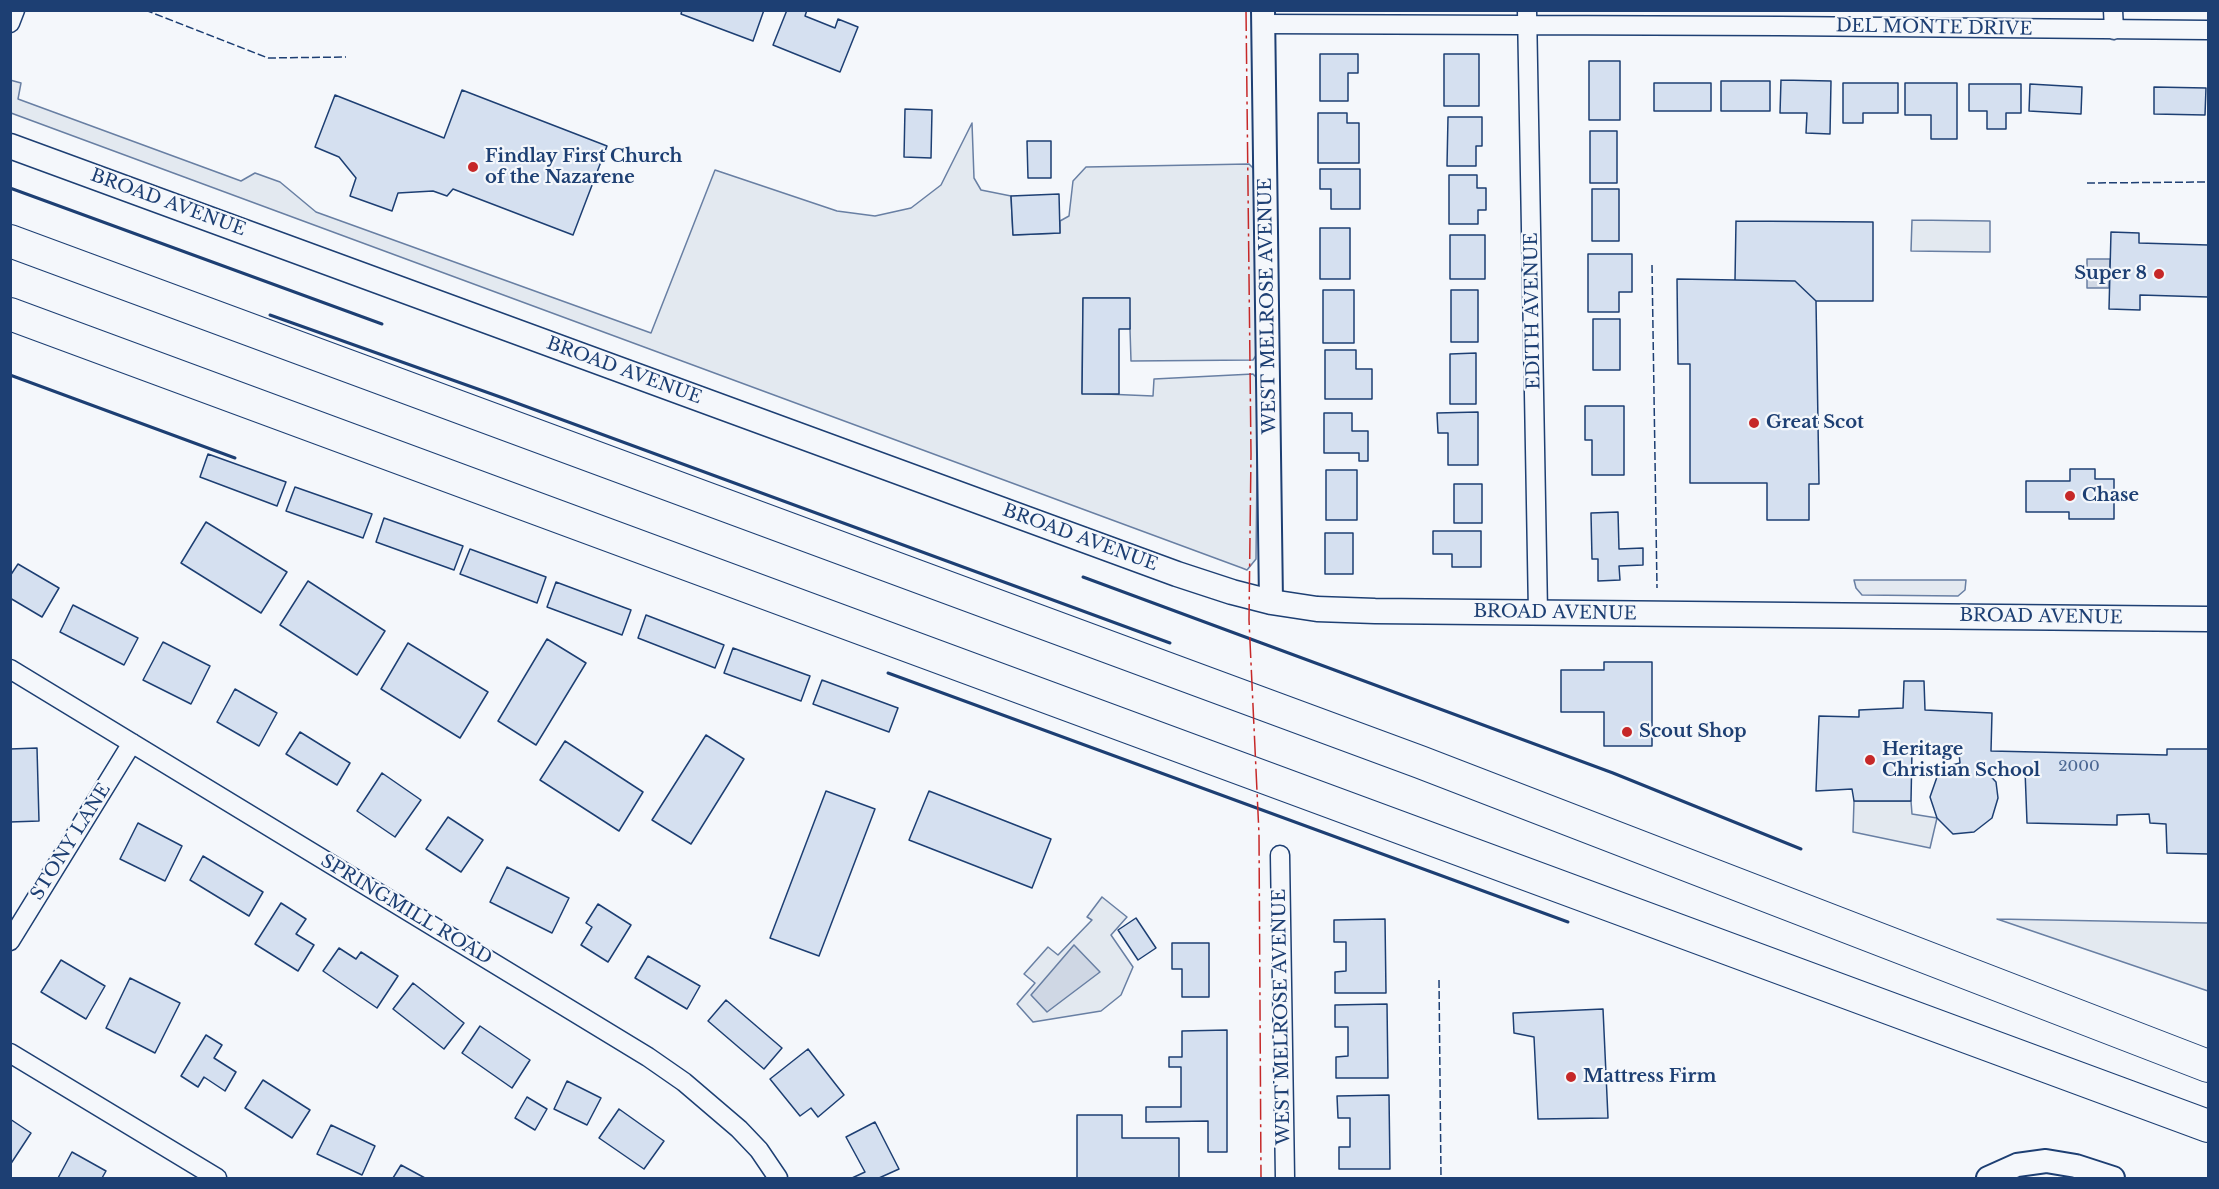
<!DOCTYPE html>
<html>
<head>
<meta charset="utf-8">
<style>
  body { margin:0 }
  #map { position:relative; width:2219px; height:1189px; overflow:hidden; background:#f4f7fb; font-family:"Libre Baskerville",serif }
  canvas { display:block }
  .frame { position:absolute; inset:0; border:12px solid #1d3f73; pointer-events:none }
</style>
</head>
<body>
<div id="map">
<canvas width="2219" height="1189"></canvas>
<div class="frame"></div>
</div>
<script>
const c = document.querySelector('canvas').getContext('2d');
c.lineJoin = 'round';
function paint(path, color) { c.fillStyle = color; c.fill(path, 'evenodd'); }
const poly = rows => new Path2D(rows.map(r => 'M' + r).join(''));
function strokePath(path, color, width, dash) { c.strokeStyle = color; c.lineWidth = width; c.lineCap = dash ? 'butt' : 'round'; c.setLineDash(dash || []); c.stroke(path); }
function label(font, color, halo, rows, align = 'center') {
  c.font = font + ' "Libre Baskerville",serif'; c.lineWidth = 4.5; c.setLineDash([]); c.textBaseline = 'middle'; c.strokeStyle = halo; c.fillStyle = color; for (const [text, x, y, turn = 0] of rows) {
    c.save(); c.translate(x, y); c.rotate((+turn || 0) * Math.PI / 180); c.textAlign = isNaN(turn) ? turn : align; if (halo) c.strokeText(text, 0, 0); c.fillText(text, 0, 0); c.restore();
  }
}
const green = poly([
  [10,80,21,83,18,99,241,181,255,173,280,182,316,212,651,333,715,170,837,211,875,216,911,208,941,185,972,123,974,178,981,190,1011,196,1013,235,1060,233,1060,221,1069,216,1073,181,1086,167,1249,164,1254,169,1257,354,1253,360,1131,361,1129,298,1083,298,1082,393,1153,396,1154,379,1253,374,1258,379,1256,559,1247,570,1242,568,11,113,10,80],
  [1912,220,1990,221,1990,252,1911,251,1912,220],
  [1854,580,1966,580,1965,590,1958,596,1862,595,1856,588,1854,580],
  [1854,801,1911,801,1912,814,1937,818,1930,848,1853,832,1854,801],
  [1102,897,1127,917,1111,935,1133,967,1121,995,1101,1011,1033,1022,1017,1004,1035,983,1024,974,1048,947,1058,955,1092,920,1087,917,1102,897],
  [1997,919,2208,923,2208,991,1997,919]
]);
const water = poly([
  [2087,259,2110,259,2109,288,2087,288,2087,259],
  [1074,945,1100,972,1047,1012,1031,995,1074,945]
]);
const building = poly([
  [682,10,764,10,753,41,681,14,682,10],
  [787,10,807,10,805,16,835,28,838,19,858,27,840,72,773,45,787,10],
  [1320,54,1358,54,1358,73,1348,73,1348,101,1320,101,1320,54],
  [1444,54,1479,54,1479,106,1444,106,1444,54],
  [1589,61,1620,61,1620,120,1589,120,1589,61],
  [1781,80,1831,81,1830,134,1806,133,1807,113,1780,113,1781,80],
  [1721,81,1770,81,1770,111,1721,111,1721,81],
  [1654,83,1711,83,1711,111,1654,111,1654,83],
  [1843,83,1898,83,1898,113,1863,113,1863,123,1843,123,1843,83],
  [1905,83,1957,83,1957,139,1931,139,1931,115,1905,115,1905,83],
  [1969,84,2021,84,2021,113,2006,113,2006,129,1987,129,1987,111,1969,111,1969,84],
  [2030,84,2082,87,2081,114,2029,111,2030,84],
  [2154,87,2206,88,2205,115,2154,114,2154,87],
  [462,90,607,146,573,235,453,189,447,196,433,191,398,193,392,211,350,196,356,178,339,157,315,147,335,95,444,138,462,90],
  [905,109,932,110,931,158,904,157,905,109],
  [1318,113,1347,113,1347,123,1359,123,1359,163,1318,163,1318,113],
  [1448,117,1482,117,1482,146,1476,146,1476,166,1447,166,1448,117],
  [1590,131,1617,131,1617,183,1590,183,1590,131],
  [1027,141,1051,141,1051,178,1028,178,1027,141],
  [1320,169,1360,169,1360,209,1331,209,1331,189,1320,189,1320,169],
  [1449,175,1477,175,1477,188,1486,188,1486,210,1478,210,1478,224,1449,224,1449,175],
  [1592,189,1619,189,1619,241,1592,241,1592,189],
  [1059,194,1060,233,1013,235,1011,196,1059,194],
  [1736,221,1873,222,1873,301,1816,301,1795,281,1735,280,1736,221],
  [1320,228,1350,228,1350,279,1320,279,1320,228],
  [2111,232,2139,233,2139,243,2208,245,2208,297,2140,295,2140,310,2109,309,2111,232],
  [1450,235,1485,235,1485,279,1450,279,1450,235],
  [1588,254,1632,254,1632,292,1619,292,1619,312,1588,312,1588,254],
  [1677,279,1795,281,1816,301,1819,484,1809,484,1809,520,1767,520,1767,483,1690,483,1690,364,1678,364,1677,279],
  [1323,290,1354,290,1354,343,1323,343,1323,290],
  [1451,290,1478,290,1478,342,1451,342,1451,290],
  [1083,298,1130,298,1130,329,1119,329,1119,394,1082,394,1083,298],
  [1593,319,1620,319,1620,370,1593,370,1593,319],
  [1325,350,1356,350,1356,369,1372,369,1372,399,1325,399,1325,350],
  [1476,353,1476,404,1450,404,1450,354,1476,353],
  [1585,406,1624,406,1624,475,1592,475,1592,440,1585,440,1585,406],
  [1478,412,1478,465,1448,465,1448,433,1438,433,1437,413,1478,412],
  [1324,413,1352,413,1352,431,1368,431,1368,461,1359,461,1359,453,1324,453,1324,413],
  [208,454,286,482,277,506,200,477,208,454],
  [2070,469,2095,469,2095,479,2114,479,2114,519,2069,519,2069,512,2026,512,2026,481,2070,481,2070,469],
  [1326,470,1357,470,1357,520,1326,520,1326,470],
  [1454,484,1482,484,1482,523,1454,523,1454,484],
  [295,487,372,514,363,538,286,511,295,487],
  [1618,512,1619,549,1643,548,1643,565,1619,566,1620,580,1598,581,1598,559,1592,559,1591,513,1618,512],
  [384,518,463,546,454,570,376,542,384,518],
  [206,522,287,572,261,613,181,563,206,522],
  [1433,531,1481,531,1481,567,1452,567,1452,554,1433,554,1433,531],
  [1325,533,1353,533,1353,574,1325,574,1325,533],
  [470,549,546,577,537,603,460,574,470,549],
  [18,564,59,588,42,617,10,598,10,576,18,564],
  [308,581,385,631,357,675,280,625,308,581],
  [556,582,631,610,622,635,547,607,556,582],
  [73,605,138,638,124,665,60,632,73,605],
  [646,615,724,645,715,668,638,638,646,615],
  [547,639,586,663,536,745,498,721,547,639],
  [163,642,210,666,191,704,143,680,163,642],
  [408,643,488,692,460,738,381,689,408,643],
  [733,648,810,676,801,701,724,673,733,648],
  [1604,662,1652,662,1652,746,1604,746,1604,712,1561,712,1561,670,1604,670,1604,662],
  [822,680,898,708,889,732,813,704,822,680],
  [1904,681,1924,681,1925,710,1992,713,1991,751,2167,755,2167,749,2208,749,2208,854,2167,853,2166,824,2150,823,2149,814,2117,815,2117,825,2027,823,2025,770,1984,769,1996,782,1998,798,1992,818,1974,832,1953,834,1937,818,1930,797,1937,777,1952,765,1960,763,1959,753,1912,750,1911,801,1854,801,1852,789,1816,791,1819,716,1859,717,1859,710,1903,708,1904,681],
  [235,689,277,713,259,746,217,722,235,689],
  [300,732,350,763,337,785,286,754,300,732],
  [706,735,744,759,691,844,652,820,706,735],
  [565,741,643,792,619,831,540,780,565,741],
  [37,748,39,821,10,822,10,749,37,748],
  [382,773,421,800,395,837,357,811,382,773],
  [826,791,875,809,819,956,770,938,826,791],
  [929,791,1051,839,1032,888,909,840,929,791],
  [448,817,483,840,461,872,426,849,448,817],
  [138,823,182,846,165,881,120,859,138,823],
  [203,856,263,892,249,916,190,880,203,856],
  [507,867,569,898,552,933,490,902,507,867],
  [281,903,306,919,296,934,314,945,298,971,255,944,281,903],
  [598,904,631,925,608,962,581,945,592,927,586,923,598,904],
  [1136,918,1156,948,1138,960,1118,930,1136,918],
  [1385,919,1386,993,1335,993,1335,972,1346,971,1346,942,1334,942,1334,920,1385,919],
  [1172,943,1209,943,1209,997,1182,997,1182,969,1172,969,1172,943],
  [339,948,356,959,361,952,398,976,377,1008,323,971,339,948],
  [648,956,700,986,687,1009,635,978,648,956],
  [61,960,105,986,86,1019,41,992,61,960],
  [130,978,180,1003,155,1053,106,1028,130,978],
  [413,983,464,1023,444,1049,393,1009,413,983],
  [726,1000,782,1048,764,1069,708,1021,726,1000],
  [1387,1004,1388,1078,1336,1078,1336,1057,1348,1056,1348,1027,1335,1027,1335,1005,1387,1004],
  [1603,1009,1608,1118,1538,1119,1534,1037,1514,1033,1513,1013,1603,1009],
  [480,1026,530,1060,512,1088,462,1053,480,1026],
  [1227,1030,1227,1152,1208,1152,1208,1121,1146,1122,1146,1107,1181,1107,1181,1067,1169,1067,1169,1057,1182,1057,1182,1031,1227,1030],
  [206,1035,222,1045,214,1058,236,1072,225,1091,204,1077,198,1087,181,1076,206,1035],
  [808,1049,844,1095,818,1117,811,1108,800,1116,770,1079,808,1049],
  [263,1080,310,1110,292,1138,245,1108,263,1080],
  [567,1081,601,1098,587,1125,554,1109,567,1081],
  [1389,1095,1390,1169,1339,1169,1339,1147,1350,1147,1350,1118,1338,1118,1337,1096,1389,1095],
  [527,1097,547,1109,535,1130,515,1118,527,1097],
  [619,1109,664,1141,644,1169,599,1138,619,1109],
  [1077,1115,1122,1115,1122,1138,1179,1138,1179,1178,1077,1178,1077,1115],
  [10,1119,31,1133,10,1165,10,1119],
  [875,1122,899,1169,879,1178,852,1178,865,1172,846,1137,875,1122],
  [331,1125,375,1146,362,1175,317,1154,331,1125],
  [72,1152,106,1171,102,1178,58,1178,72,1152],
  [401,1165,425,1178,393,1178,401,1165]
]);
const minor = poly([
  [1527,10,1538,612],
  [2113,10,2114,30],
  [10,23,15,10],
  [1263,24,1780,26,2208,30],
  [10,669,648,1057,684,1082,739,1129,759,1150,778,1178],
  [1280,855,1285,1178],
  [10,941,132,743],
  [10,1053,217,1178]
]);
const tertiary = poly([
  [1263,10,1271,602],
  [1988,1178,2017,1165,2046,1161,2076,1166,2113,1178]
]);
const secondary = poly([
  [10,146,1177,574,1232,592,1271,602,1317,609,1375,611,2208,619]
]);
const motorway = poly([
  [10,241,1420,762,2208,1066],
  [10,314,2208,1126]
]);
const fence = poly([
  [145,10,268,58,346,57],
  [2087,183,2208,182],
  [1652,265,1657,588],
  [1439,980,1441,1178]
]);
const wall = poly([
  [10,188,382,324],
  [270,315,503,398,1170,643],
  [10,375,235,458],
  [1083,577,1613,773,1801,849],
  [888,673,1568,922]
]);
const power = poly([
  [1246,10,1251,454,1249,620,1259,834,1261,1178]
]);
const markers = [
  [473,167,6,"#c62828"],
  [2159,274,6,"#c62828"],
  [1754,423,6,"#c62828"],
  [2070,496,6,"#c62828"],
  [1627,732,6,"#c62828"],
  [1870,760,6,"#c62828"],
  [1571,1077,6,"#c62828"]
];
const numberNames = [
  ["2000",2079,767]
];
const streetNames = [
  ["DEL MONTE DRIVE",1934,28,1],
  ["BROAD AVENUE",168,203,20],
  ["WEST MELROSE AVENUE",1268,306,-91],
  ["EDITH AVENUE",1533,311,-91],
  ["BROAD AVENUE",624,371,20],
  ["BROAD AVENUE",1080,538,20],
  ["BROAD AVENUE",1555,613,1],
  ["BROAD AVENUE",2041,617,1],
  ["STONY LANE",71,842,-58],
  ["SPRINGMILL ROAD",406,910,31],
  ["WEST MELROSE AVENUE",1282,1017,-91]
];
const poiNames = [
  ["Findlay First Church",485,157],
  ["of the Nazarene",485,178],
  ["Super 8",2147,274,"right"],
  ["Great Scot",1766,423],
  ["Chase",2082,496],
  ["Scout Shop",1639,732],
  ["Heritage",1882,750],
  ["Christian School",1882,771],
  ["Mattress Firm",1583,1077]
];
paint(green, '#e3e9f0');
strokePath(green, '#687fa3', 1.5);
paint(water, '#cfd7e4');
strokePath(water, '#687fa3', 1.5);
paint(building, '#d5e0f0');
strokePath(building, '#1d3f73', 1.5);
strokePath(minor, '#1d3f73', 21);
strokePath(tertiary, '#1d3f73', 26);
strokePath(secondary, '#1d3f73', 27);
strokePath(motorway, '#1d3f73', 34);
strokePath(minor, '#f4f7fb', 18);
strokePath(tertiary, '#f4f7fb', 22);
strokePath(secondary, '#f4f7fb', 24);
strokePath(motorway, '#f4f7fb', 32);
strokePath(fence, '#1d3f73', 1.5, [8, 3]);
strokePath(wall, '#1d3f73', 3);
strokePath(power, '#c62828', 1.5, [21, 4.5, 3, 4.5]);
for (const [x, y, r, color] of markers) { const dot = new Path2D(); dot.arc(x, y, r, 0, 2 * Math.PI); c.fillStyle = color; c.fill(dot); strokePath(dot, '#f4f7fb', 2); }
label('15px', '#4b6792', null, numberNames);
label('18px', '#1d3f73', '#f4f7fb', streetNames);
label('bold 18px', '#1d3f73', '#f4f7fb', poiNames, 'left');
</script>
</body>
</html>
